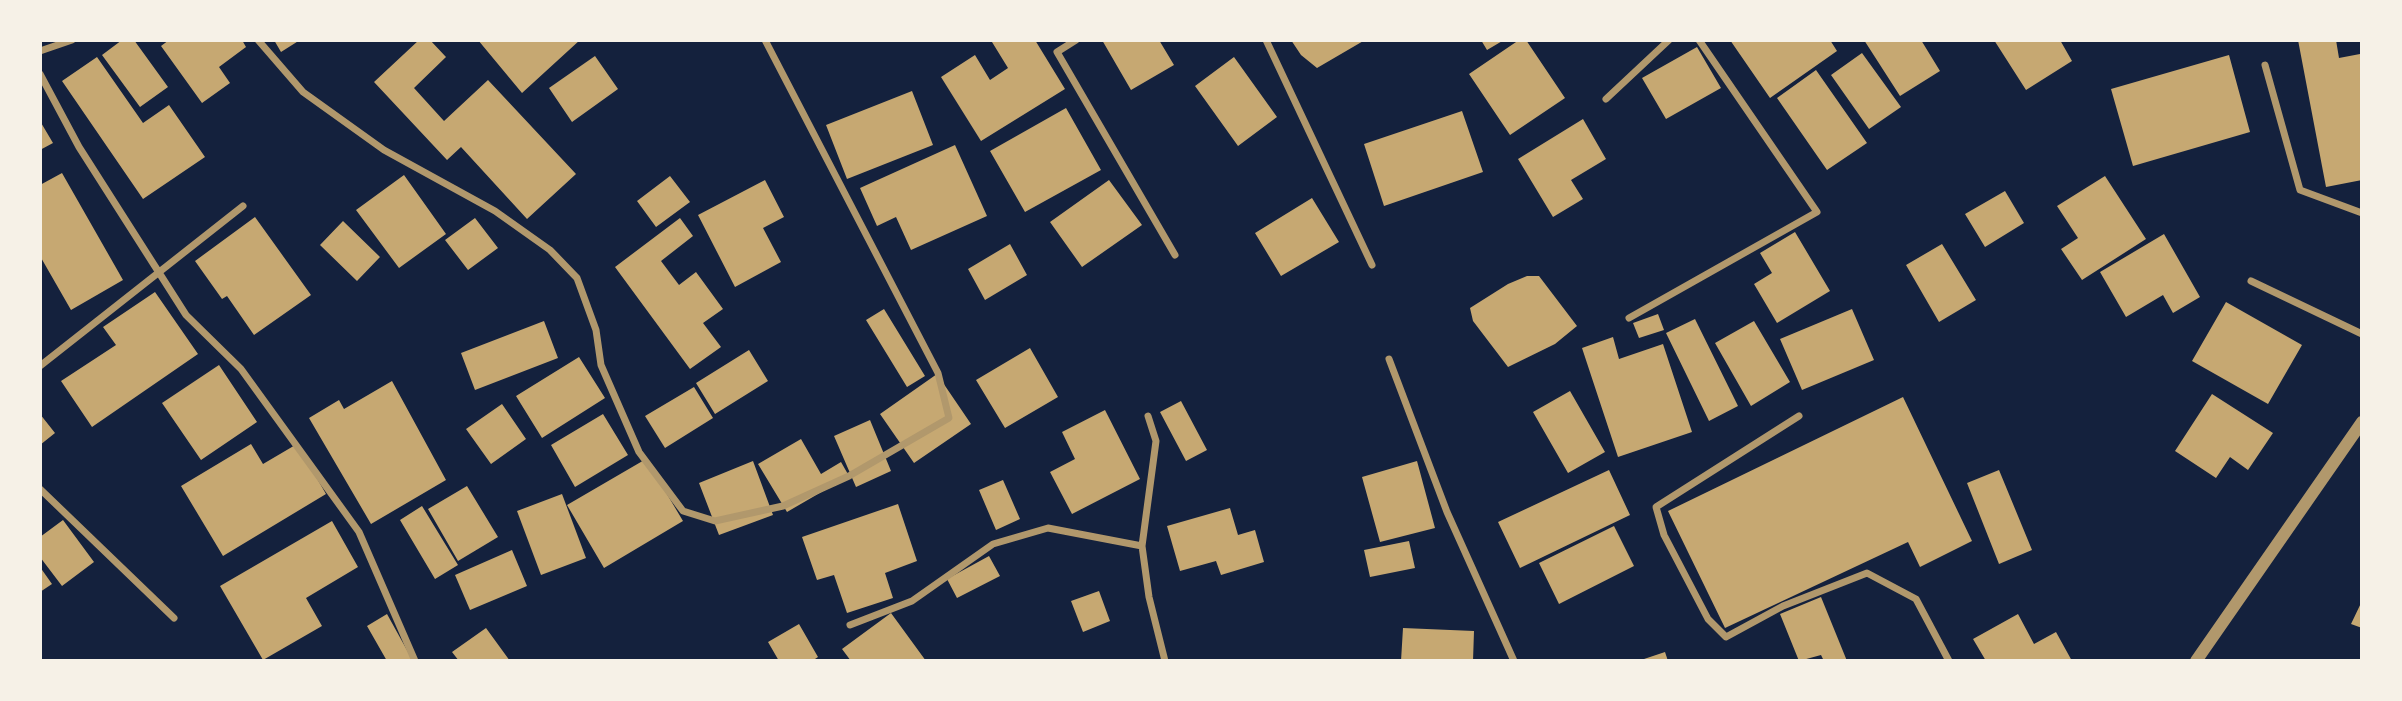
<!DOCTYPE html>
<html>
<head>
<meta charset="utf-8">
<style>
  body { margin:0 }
  #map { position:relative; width:2402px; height:701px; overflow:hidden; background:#14213d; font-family:Rubik,sans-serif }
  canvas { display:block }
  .frame { position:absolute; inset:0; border:42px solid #f6f1e7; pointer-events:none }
</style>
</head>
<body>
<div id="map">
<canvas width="2402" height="701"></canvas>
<div class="frame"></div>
</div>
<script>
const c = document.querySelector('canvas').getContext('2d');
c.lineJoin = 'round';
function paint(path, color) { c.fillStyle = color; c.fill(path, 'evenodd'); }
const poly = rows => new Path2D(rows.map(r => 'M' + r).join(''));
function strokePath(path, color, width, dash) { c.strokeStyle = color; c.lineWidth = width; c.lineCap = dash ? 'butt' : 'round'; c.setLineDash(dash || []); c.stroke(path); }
const building = poly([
  [122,40,134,40,168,87,140,107,102,55],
  [169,40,242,40,246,47,219,67,230,83,202,103,161,46],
  [274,40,300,40,281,52],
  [419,40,430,40,446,57,414,88,444,121,488,80,576,174,527,219,461,147,447,160,374,82],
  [478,40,580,40,522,93],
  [994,40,1035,40,1065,89,981,141,941,77,975,55,990,80,1008,68,992,42],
  [1102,40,1159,40,1174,65,1131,90],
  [1291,40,1365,40,1317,68,1301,55],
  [1481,40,1504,40,1487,50],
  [1519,40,1526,40,1565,98,1510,135,1469,74],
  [1730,40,1830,40,1837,51,1770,98],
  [1864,40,1921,40,1940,71,1900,96],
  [1994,40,2060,40,2072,61,2026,90],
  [2298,40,2336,40,2339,58,2360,54,2362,180,2326,187],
  [1697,47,1721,88,1666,119,1642,78],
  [1862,53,1901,107,1869,129,1831,75],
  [2229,55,2250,132,2133,166,2111,89],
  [595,56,618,89,572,122,549,88],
  [97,57,143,123,169,105,205,157,143,199,62,81],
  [1234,57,1277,117,1238,146,1195,86],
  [1816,70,1867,143,1827,170,1777,98],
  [912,91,933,145,847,179,826,125],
  [1066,108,1101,170,1025,212,990,151],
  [1462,111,1483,172,1384,206,1364,144],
  [1583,119,1606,159,1571,180,1583,199,1553,217,1518,159],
  [40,121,53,143,40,150],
  [955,145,987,216,911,250,896,217,877,226,860,188],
  [62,173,123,280,71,310,40,256,40,185],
  [404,175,446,234,399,268,356,210],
  [670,176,690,202,656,227,637,201],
  [2105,176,2146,239,2082,280,2061,249,2078,238,2057,206],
  [765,180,784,217,763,228,781,262,735,287,698,215],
  [1109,180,1142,225,1082,267,1050,222],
  [2005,191,2024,223,1985,247,1965,214],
  [1312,198,1339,242,1281,276,1255,233],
  [255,217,311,295,254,335,227,296,222,299,195,261],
  [475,218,498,248,468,270,445,240],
  [680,218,693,236,661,261,679,285,696,272,723,309,703,323,721,347,690,369,615,267],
  [343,221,380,257,357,281,320,245],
  [1795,232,1830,291,1777,323,1754,284,1772,273,1760,253],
  [2164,234,2200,297,2173,313,2163,295,2126,317,2100,272],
  [1010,244,1027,275,985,300,968,269],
  [1942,244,1976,300,1939,322,1906,265],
  [1527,276,1539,276,1577,326,1555,344,1508,367,1473,321,1470,308,1508,284],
  [155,292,198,354,92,427,61,381,116,345,103,327],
  [2226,302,2302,345,2268,404,2192,361],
  [884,309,925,376,907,387,866,320],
  [1852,309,1874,360,1802,390,1780,339],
  [1658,314,1664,330,1639,338,1633,323],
  [1695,319,1738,406,1709,421,1666,333],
  [544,321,558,358,475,390,461,353],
  [1754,321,1790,382,1751,406,1715,343],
  [1613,337,1619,359,1663,344,1692,432,1618,457,1582,348],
  [1030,348,1058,397,1005,428,976,380],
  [749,350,768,381,715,414,696,383],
  [579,357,605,398,542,438,516,396],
  [219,365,257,422,201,460,162,403],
  [937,374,971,424,914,463,880,414],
  [392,381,446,480,371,524,309,418,339,400,344,409],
  [694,387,713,418,665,448,645,416],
  [1570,391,1605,452,1568,473,1533,412],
  [2212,394,2273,433,2248,470,2230,457,2216,478,2175,451],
  [1903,397,1972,541,1920,567,1908,542,1725,628,1668,511],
  [1181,401,1207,450,1186,461,1160,412],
  [502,404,526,439,491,464,466,429],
  [1105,410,1140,479,1072,514,1050,472,1075,459,1062,432],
  [40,414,55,433,40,445],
  [603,414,628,455,575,487,551,445],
  [870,420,891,471,856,487,834,436],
  [801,439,821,474,841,462,849,476,787,512,758,464],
  [251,444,263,464,297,444,326,494,223,556,181,486],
  [646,459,683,521,604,568,567,505],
  [753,461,773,515,719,535,699,483],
  [1417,461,1435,528,1380,542,1362,477],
  [1609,470,1630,515,1520,568,1498,522],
  [1999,470,2032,550,1999,564,1967,483],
  [1003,480,1020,519,996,530,979,490],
  [467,486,498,537,458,561,428,509],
  [562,494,586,558,541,575,517,511],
  [898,504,917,561,885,573,893,598,847,613,834,575,817,580,802,537],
  [422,506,458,565,435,579,400,520],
  [1230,508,1238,535,1255,530,1264,562,1221,575,1216,561,1180,571,1167,526],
  [63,520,94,562,62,586,40,557,40,537],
  [332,521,358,567,306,598,322,626,263,660,220,586],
  [1614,526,1634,566,1559,604,1539,563],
  [1409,541,1415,568,1370,577,1364,550],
  [512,550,527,586,470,610,455,575],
  [989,556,1000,576,957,598,947,579],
  [40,567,52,584,40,592],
  [1099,591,1110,621,1083,632,1071,601],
  [1821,597,1847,661,1824,661,1821,655,1799,661,1780,614],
  [2362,601,2362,628,2351,624],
  [891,613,926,661,851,661,842,649],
  [387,614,413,661,387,661,367,626],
  [2018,614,2034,644,2056,632,2072,661,1986,661,1973,639],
  [799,624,818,657,812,661,779,661,768,642],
  [486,628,510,661,459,661,452,652],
  [1403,628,1474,631,1473,661,1401,661],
  [1665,652,1668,661,1641,661,1641,660]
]);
const minor = poly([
  [258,40,303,92,384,150,495,211,550,250,577,278,596,330,601,365,639,452,683,511,715,521,783,506,849,476,949,418,938,373,765,40],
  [1076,40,1057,52,1175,255],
  [1266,40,1372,265],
  [40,51,72,40],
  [2265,65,2300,190,2362,213],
  [40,74,79,147,186,315,241,369,359,532,415,661],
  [1606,99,1669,40],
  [2251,281,2362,334],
  [1629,318,1817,212,1699,40],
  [1389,359,1447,512,1514,661],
  [40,366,243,206],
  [1148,416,1156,441,1142,546,1149,597,1165,661],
  [1799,416,1656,507,1664,535,1708,619,1726,637,1783,606,1867,573,1916,599,1949,661],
  [40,489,174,618],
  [850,625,912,601,993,544,1048,528,1142,546]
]);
const tertiary = poly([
  [2196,661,2362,422]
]);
paint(building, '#c6a872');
strokePath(minor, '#b1986c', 7);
strokePath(tertiary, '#b1986c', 12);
</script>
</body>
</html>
